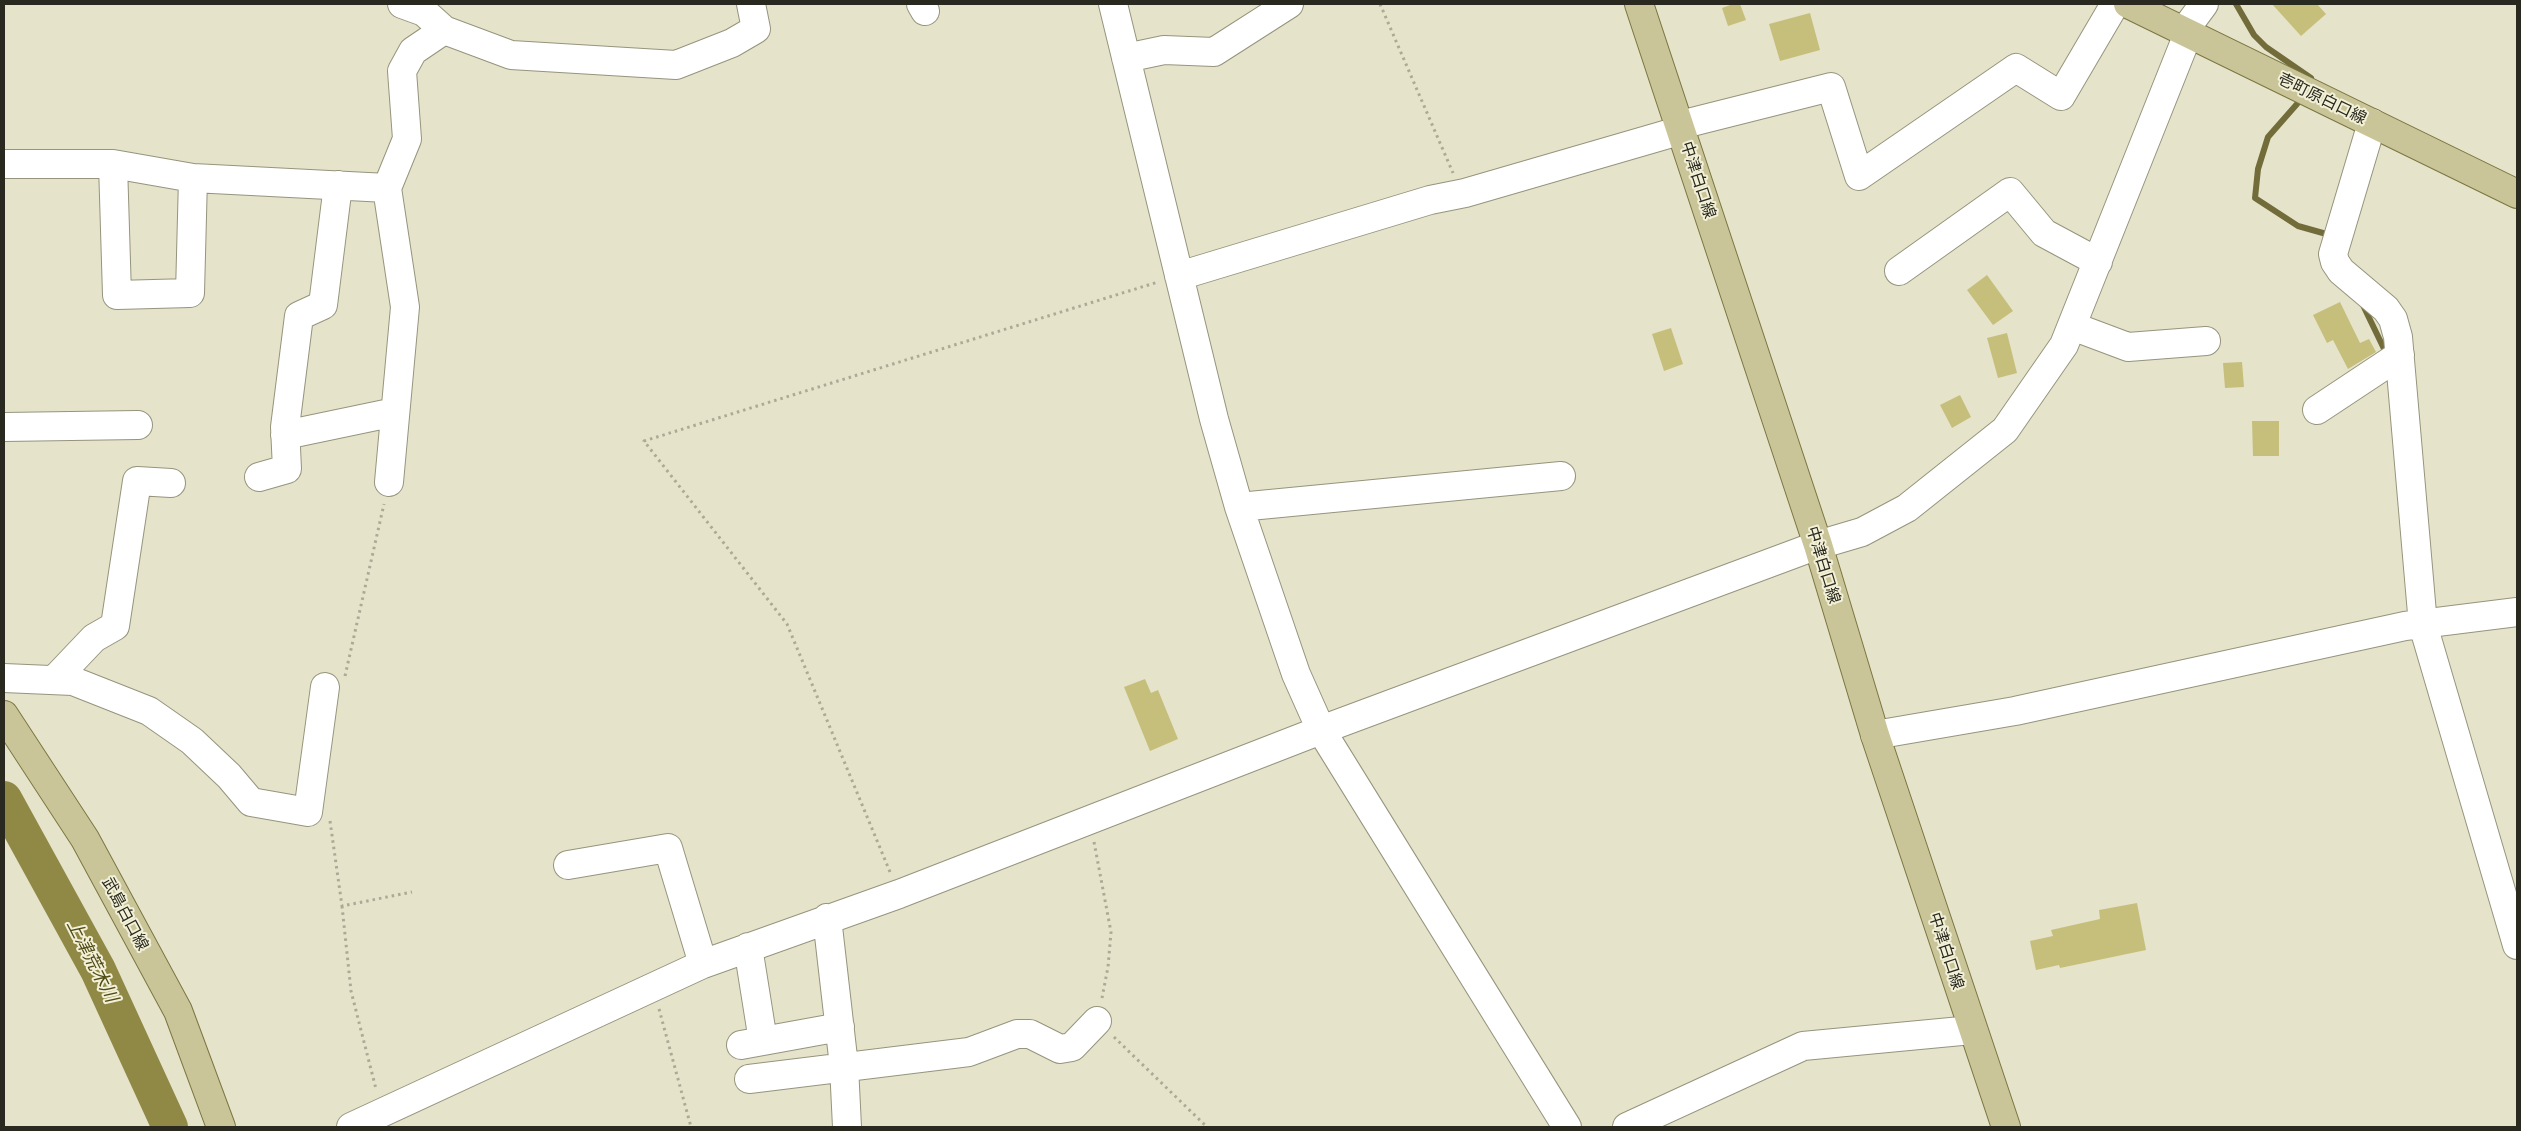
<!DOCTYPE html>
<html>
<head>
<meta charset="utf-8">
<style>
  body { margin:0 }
  #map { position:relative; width:2521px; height:1131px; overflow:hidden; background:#e5e3ca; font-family:Inter,sans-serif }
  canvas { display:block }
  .frame { position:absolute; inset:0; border:5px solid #29291f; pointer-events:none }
</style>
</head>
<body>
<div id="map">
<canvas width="2521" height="1131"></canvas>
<div class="frame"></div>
</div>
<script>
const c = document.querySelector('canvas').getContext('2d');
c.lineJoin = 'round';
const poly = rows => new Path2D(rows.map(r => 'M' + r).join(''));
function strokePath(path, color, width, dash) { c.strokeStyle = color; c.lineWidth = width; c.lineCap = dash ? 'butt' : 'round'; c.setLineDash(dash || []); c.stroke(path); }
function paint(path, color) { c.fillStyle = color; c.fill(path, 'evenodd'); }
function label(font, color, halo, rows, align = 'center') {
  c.font = font + ' Inter,"Noto Sans JP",sans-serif'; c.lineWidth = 4; c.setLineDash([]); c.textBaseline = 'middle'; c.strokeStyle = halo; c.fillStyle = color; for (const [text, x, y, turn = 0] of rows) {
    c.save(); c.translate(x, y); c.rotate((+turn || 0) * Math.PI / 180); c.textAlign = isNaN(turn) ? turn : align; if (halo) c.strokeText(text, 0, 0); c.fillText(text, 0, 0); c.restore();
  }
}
const stream = poly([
  [2236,4,2254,35,2266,47,2311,78],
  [2297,104,2268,137,2258,169,2255,198,2298,226,2330,235,2331,238],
  [2361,301,2387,355]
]);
const river = poly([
  [4,799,98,970,170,1127]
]);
const building = poly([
  [1733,4,1740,4,1746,20,1728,26,1722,8],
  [2272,4,2317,4,2326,14,2301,36],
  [1810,13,1820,50,1780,61,1769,24],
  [1987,275,2013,311,1993,325,1967,290],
  [2340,302,2360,343,2369,339,2376,352,2348,369,2333,340,2327,343,2313,315],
  [1671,328,1683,364,1664,371,1652,334],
  [2007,333,2017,373,1998,378,1987,338],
  [2242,362,2244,387,2225,388,2223,363],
  [1960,395,1971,417,1952,428,1940,405],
  [2252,421,2279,421,2279,456,2253,456],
  [1145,679,1151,693,1158,690,1178,739,1150,751,1124,687],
  [2137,903,2146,950,2060,968,2059,965,2036,970,2030,941,2053,936,2051,930,2100,919,2099,910]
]);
const path = poly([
  [1380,4,1453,173],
  [345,676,384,504],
  [330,821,342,906,412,892],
  [1094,842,1111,932,1108,967,1102,998],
  [890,872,787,624,644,441,1158,282],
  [342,906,351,991,376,1089],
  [659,1009,691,1127],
  [1114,1037,1207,1127]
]);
const minor = poly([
  [921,4,925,11],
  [1113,4,1214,419,1239,507,1296,674,1321,730,1567,1127],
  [444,30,511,55,676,65,732,43,756,29,751,4],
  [1126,58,1164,50,1214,52,1289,4],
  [2372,123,2333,254,2335,262,2341,271,2386,309,2393,319,2398,337,2423,625,2517,945],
  [1680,125,1831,87,1859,176,2016,68,2061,96,2115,4],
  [4,164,113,164,193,178,387,188],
  [113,164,117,295,190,293,193,178],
  [1899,271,2010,192,2044,233,2098,262],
  [1179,276,1430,200,1465,193,1682,130],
  [2072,326,2128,347,2206,341],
  [2317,410,2400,355],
  [4,427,138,425],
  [285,435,395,412],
  [259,477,287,469,285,427,299,316,323,305,338,185],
  [389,482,405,307,387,188,407,139,402,71,413,51,444,30,424,12,402,4],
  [1239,507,1561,476],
  [4,678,73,681,149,711,192,741,229,776,251,802,308,812,325,687],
  [55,679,94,638,115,626,137,481,171,483],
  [1875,735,2015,711,2405,626,2517,612],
  [568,865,668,848,703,964],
  [827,918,844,1066,847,1127],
  [748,947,763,1041],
  [741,1045,840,1027],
  [749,1079,969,1052,1017,1034,1030,1034,1060,1049,1072,1047,1097,1021],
  [351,1127,703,964,899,894,1321,730,1818,545,1862,532,1907,508,2005,430,2064,345,2188,34,2190,23,2204,4],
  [1627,1127,1803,1046,1972,1030]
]);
const major = poly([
  [1639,4,1818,545,1875,735,2006,1127],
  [2128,4,2517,194],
  [4,715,85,839,178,1011,221,1127]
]);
const streetNames = [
  ["壱町原白口線",2322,99,26],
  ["中津白口線",1698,180,72],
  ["中津白口線",1823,565,73],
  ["武島白口線",125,914,62],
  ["中津白口線",1946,951,72]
];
const waterNames = [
  ["上津荒木川",92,961,63]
];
strokePath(stream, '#716c3a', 6);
strokePath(river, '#908946', 36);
paint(building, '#c6bf7b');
strokePath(minor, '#96947d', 30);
strokePath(major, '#7b7641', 30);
strokePath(path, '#abaa95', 3, [2.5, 4]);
strokePath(minor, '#fff', 28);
strokePath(major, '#cac598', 28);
label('16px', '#29291f', '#f2f0d7', streetNames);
label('italic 18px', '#514b17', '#f2f0d7', waterNames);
</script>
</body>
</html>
